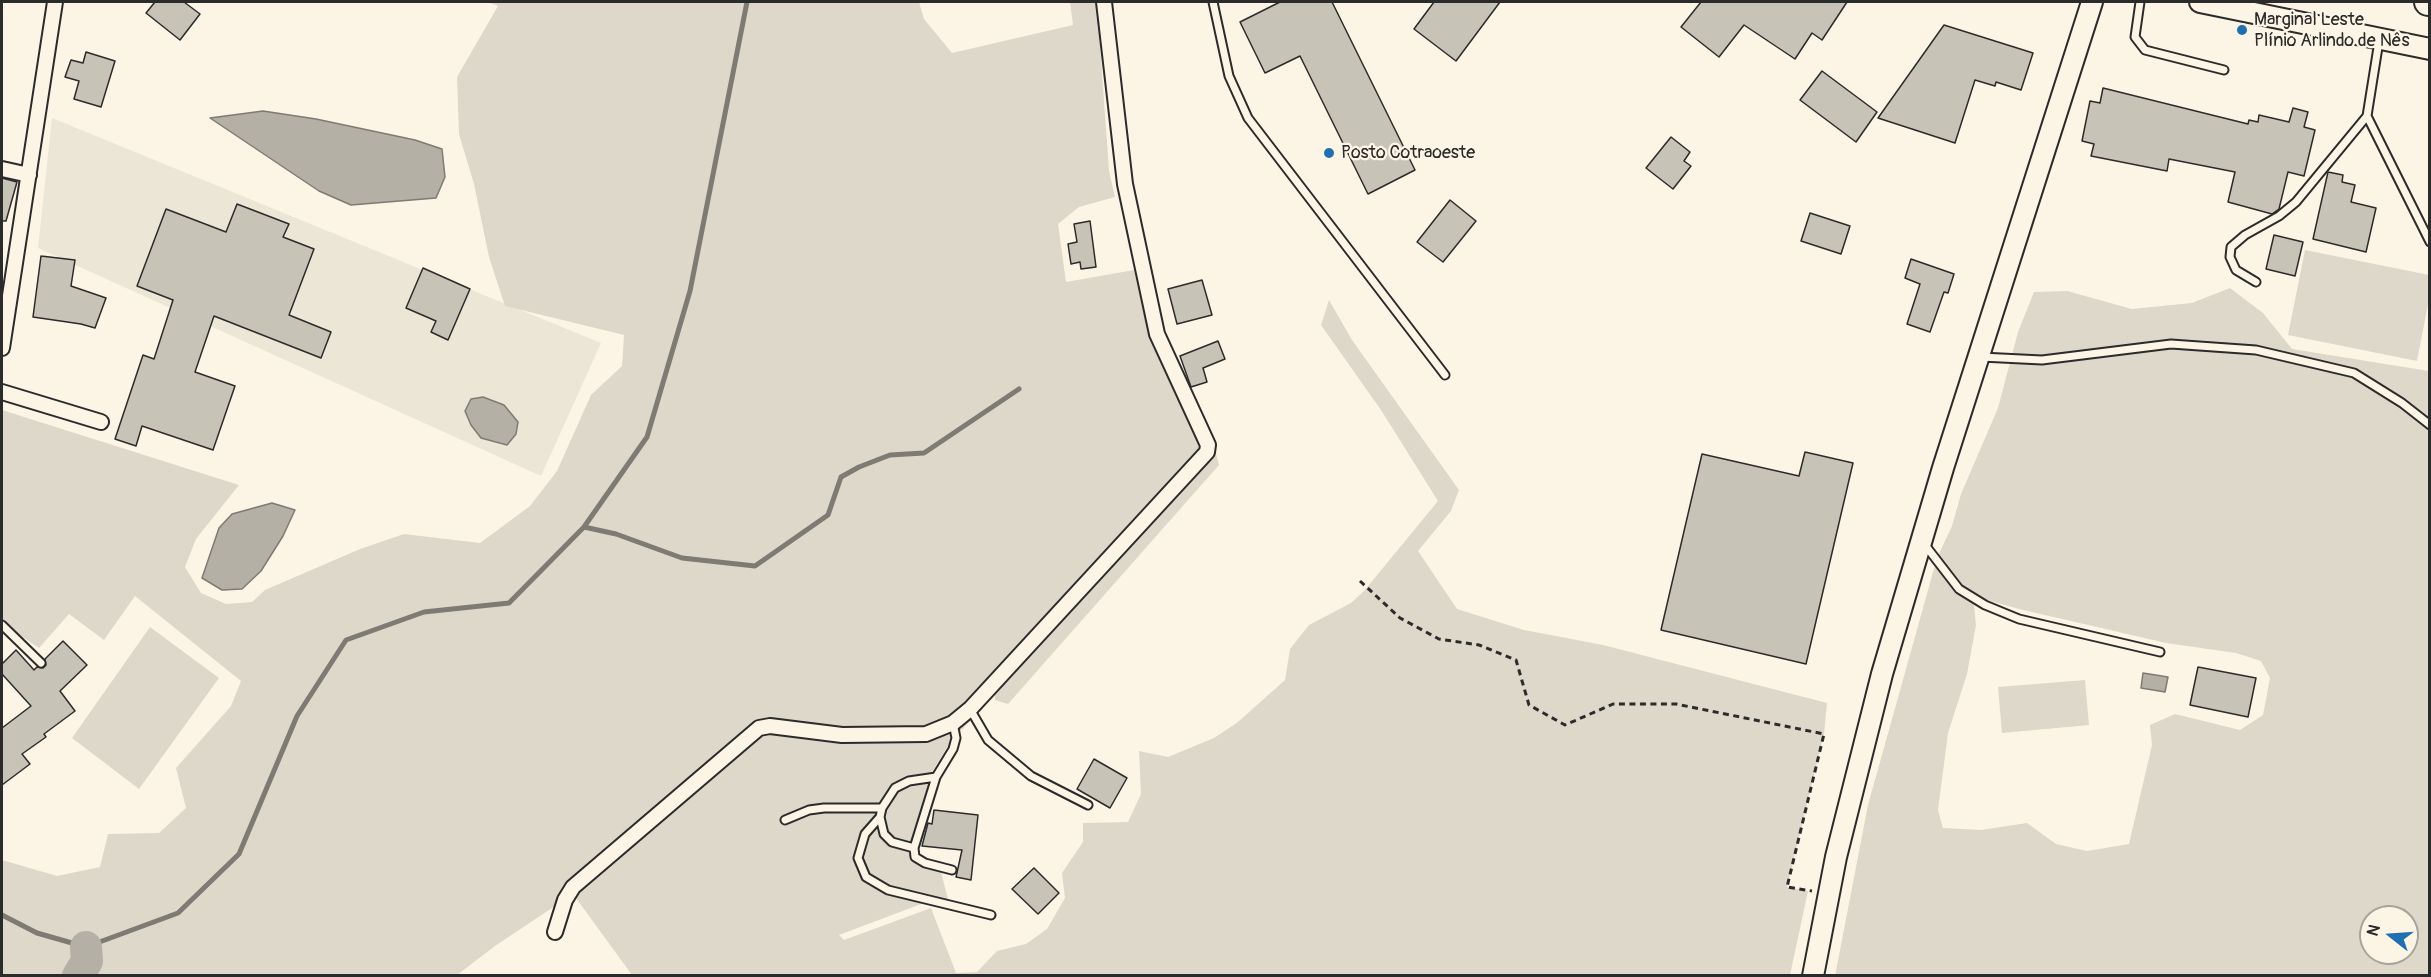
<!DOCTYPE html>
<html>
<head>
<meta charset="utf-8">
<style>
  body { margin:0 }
  #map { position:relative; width:2431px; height:977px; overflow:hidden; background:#fcf5e5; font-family:Pangolin,sans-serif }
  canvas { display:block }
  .frame { position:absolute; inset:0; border:3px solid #2b2b2b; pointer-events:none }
  .north { position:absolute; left:2359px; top:905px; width:60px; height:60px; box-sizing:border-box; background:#fcf5e5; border:2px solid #a8a49b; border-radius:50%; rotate:287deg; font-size:16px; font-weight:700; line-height:24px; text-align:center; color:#2b2b2b }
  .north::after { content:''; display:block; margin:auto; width:21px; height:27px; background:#1f6fb2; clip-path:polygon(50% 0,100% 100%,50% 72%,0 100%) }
</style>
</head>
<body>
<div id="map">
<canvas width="2431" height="977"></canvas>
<div class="frame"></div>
<div class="north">N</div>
</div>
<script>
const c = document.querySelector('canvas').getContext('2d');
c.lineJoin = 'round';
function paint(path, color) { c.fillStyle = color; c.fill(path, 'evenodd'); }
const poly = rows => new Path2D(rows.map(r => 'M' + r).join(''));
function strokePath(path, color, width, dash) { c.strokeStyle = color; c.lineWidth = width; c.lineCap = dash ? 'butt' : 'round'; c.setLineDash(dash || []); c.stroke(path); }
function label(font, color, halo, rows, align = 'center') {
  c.font = font + ' Pangolin,sans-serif'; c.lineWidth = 4.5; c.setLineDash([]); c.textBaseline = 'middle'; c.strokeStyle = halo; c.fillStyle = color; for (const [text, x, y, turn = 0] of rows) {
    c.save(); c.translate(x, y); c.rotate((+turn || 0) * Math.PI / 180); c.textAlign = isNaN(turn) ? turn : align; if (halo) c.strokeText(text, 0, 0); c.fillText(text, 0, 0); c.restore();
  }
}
const built = poly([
  [52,118,601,343,541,476,38,248]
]);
const green = poly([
  [488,2,919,2,924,19,952,53,1073,25,1070,2,1097,2,1109,171,1115,197,1079,207,1058,224,1066,282,1134,270,1149,335,1184,408,1215,449,1219,465,1008,704,995,700,995,694,949,744,932,772,910,847,913,861,922,867,941,872,948,899,937,898,839,935,844,940,931,908,956,973,977,972,997,951,1026,944,1047,929,1065,898,1062,873,1083,842,1083,823,1128,822,1141,794,1139,751,1168,757,1214,738,1238,722,1285,680,1290,649,1309,625,1351,603,1364,591,1438,501,1381,410,1321,325,1329,300,1352,340,1459,490,1451,511,1418,551,1457,609,1524,630,1603,645,1827,703,1824,734,1787,887,1808,891,1790,975,632,975,573,894,495,946,457,975,2,975,2,860,57,876,100,867,108,834,159,833,186,808,176,768,231,706,241,681,135,596,104,640,69,614,39,648,2,623,2,410,239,485,196,539,185,567,201,593,226,604,252,602,265,590,360,549,404,534,480,543,530,506,557,471,591,395,622,366,624,335,505,306,489,257,474,184,459,134,457,77,498,6],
  [2305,250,2429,275,2429,299,2417,361,2288,335],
  [2230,288,2263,313,2292,349,2429,371,2429,975,1835,976,1868,805,1937,558,1952,526,1961,494,1998,408,2018,332,2034,292,2067,291,2132,309,2192,303],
  [1973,596,2019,609,2166,643,2236,653,2261,661,2270,678,2263,715,2240,730,2175,714,2150,725,2152,745,2129,844,2087,851,2056,844,2027,823,1981,830,1943,828,1938,810,1948,733,1967,674,1976,625],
  [2371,917,2407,917,2407,953,2371,953],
  [150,627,219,678,139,789,72,738],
  [2085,680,2089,725,2002,733,1998,687]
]);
const water = poly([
  [263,111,316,119,415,140,442,149,445,177,436,198,351,205,319,191,210,118,263,111],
  [483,397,504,405,518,422,516,434,507,445,481,438,471,425,465,411,471,399,483,397],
  [272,503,295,510,283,536,261,571,242,589,222,590,202,578,219,528,232,514,272,503],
  [2143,673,2168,677,2165,692,2141,688,2143,673]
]);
const stream = poly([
  [584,527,616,534,682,558,755,566,828,515,841,477,859,467,890,455,924,453,1019,389],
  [2,915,37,933,86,947,178,913,239,854,297,716,346,640,424,612,509,603,584,527,647,437,690,291,747,2]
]);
const river = poly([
  [78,976,87,961,86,947]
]);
const building = poly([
  [155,2,184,2,200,14,180,40,146,13,155,2],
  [1280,2,1332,2,1415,170,1368,194,1300,56,1265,73,1240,22,1280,2],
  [1434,2,1500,2,1456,61,1414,29,1434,2],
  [1701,2,1847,2,1822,40,1812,33,1795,59,1744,25,1719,57,1681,27,1701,2],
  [1944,25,2033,53,2021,90,1996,82,1995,86,1975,80,1955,143,1878,118,1944,25],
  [86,52,115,61,101,107,74,99,79,81,65,77,71,60,83,63,86,52],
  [1822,71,1877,112,1856,142,1800,100,1822,71],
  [2103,88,2248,124,2249,120,2258,122,2259,115,2289,122,2293,108,2308,112,2304,127,2315,130,2304,176,2288,172,2279,209,2272,214,2228,202,2235,172,2169,159,2167,171,2091,156,2094,144,2082,141,2090,101,2100,103,2103,88],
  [1671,137,1690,152,1684,161,1691,166,1673,189,1646,168,1671,137],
  [2328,172,2343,175,2342,182,2355,185,2351,202,2376,208,2366,252,2313,239,2328,172],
  [2,178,17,182,6,221,2,221,2,178],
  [1450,200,1476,221,1443,262,1417,242,1450,200],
  [237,204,289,224,283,237,314,249,289,315,331,332,321,358,214,316,195,372,235,386,213,450,142,426,136,446,115,439,143,355,154,359,173,300,137,286,166,209,226,232,237,204],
  [1810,213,1850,226,1841,254,1801,241,1810,213],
  [1090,221,1096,267,1081,269,1080,262,1071,264,1068,244,1077,242,1074,224,1090,221],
  [2274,235,2303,242,2295,276,2266,269,2274,235],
  [41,256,75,260,71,286,106,298,95,328,81,324,33,317,41,256],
  [1911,259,1954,274,1948,293,1944,292,1930,332,1907,324,1920,284,1905,278,1911,259],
  [423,268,470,289,448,340,431,332,436,321,406,308,423,268],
  [1202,280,1212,315,1177,324,1168,289,1202,280],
  [1218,341,1225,359,1203,368,1207,382,1191,387,1180,356,1218,341],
  [1805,452,1853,463,1806,664,1661,630,1702,454,1799,476,1805,452],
  [63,641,87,665,60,691,75,711,44,734,46,737,22,754,30,764,2,785,2,728,31,706,2,674,2,664,16,650,34,670,37,667,43,668,46,665,45,659,63,641],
  [2198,667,2256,678,2248,717,2190,705,2198,667],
  [1094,759,1127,778,1110,808,1077,789,1094,759],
  [934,810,978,815,971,880,956,877,962,850,922,846,928,823,932,824,934,810],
  [1034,868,1059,893,1038,914,1012,889,1034,868]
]);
const path = poly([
  [1360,581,1400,618,1439,639,1479,645,1516,660,1529,705,1565,725,1613,704,1676,704,1824,734,1787,887,1812,891]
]);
const lane = poly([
  [1213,2,1229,76,1248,118,1445,375],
  [2140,2,2135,37,2145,50,2224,70],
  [2379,41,2367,116,2430,242],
  [2256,282,2236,270,2230,257,2231,247,2245,235,2279,216,2296,202,2367,116],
  [1981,357,2042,360,2171,344,2256,350,2354,373,2402,403,2430,425],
  [1925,545,1959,589,1985,605,2019,619,2160,652],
  [2,625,41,663],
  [970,709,988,740,1031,776,1088,805],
  [880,817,865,834,858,858,866,877,888,890,991,915],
  [785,820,809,810,824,808,882,808],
  [914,848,892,842,884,834,880,817,882,808,895,788,909,781,936,777],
  [952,870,925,863,915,857,914,848,936,777,953,749,956,738,953,723]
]);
const street = poly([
  [2,169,29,175],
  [2,348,55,2],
  [2,392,101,422],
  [555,932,565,900,573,887,759,728,770,726,842,735,926,734,953,723,970,709,1207,452,1208,445,1157,334,1125,184,1104,2]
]);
const secondary = poly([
  [2200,2,2430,49],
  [1813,976,1836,857,1882,674,1943,468,2092,2]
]);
const highway = poly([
  [2428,2,2430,2]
]);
const markers = [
  [2242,30,6,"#1f6fb2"],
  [1329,153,6,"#1f6fb2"]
];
const poiNames = [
  ["Marginal Leste",2254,20],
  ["Plínio Arlindo de Nês",2254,41],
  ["Posto Cotraoeste",1341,153]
];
paint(built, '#ece6d7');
paint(green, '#ded8ca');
paint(water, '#b4b0a5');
strokePath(water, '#7d7b74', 1.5);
strokePath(stream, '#7d7b74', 5);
strokePath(river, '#b4b0a5', 32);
paint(building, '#c8c3b7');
strokePath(building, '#2b2b2b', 1.5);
strokePath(lane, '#2b2b2b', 11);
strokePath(street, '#2b2b2b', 18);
strokePath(secondary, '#2b2b2b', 24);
strokePath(highway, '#2b2b2b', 30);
strokePath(path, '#2b2b2b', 3, [6, 4.5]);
strokePath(lane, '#fcf5e5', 7);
strokePath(street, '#fcf5e5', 14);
strokePath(secondary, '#fcf5e5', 20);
strokePath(highway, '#fcf5e5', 26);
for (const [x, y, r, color] of markers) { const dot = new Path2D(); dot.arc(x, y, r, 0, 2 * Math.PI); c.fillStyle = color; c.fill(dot); strokePath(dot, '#fcf5e5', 2); }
label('18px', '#2b2b2b', '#fcf5e5', poiNames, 'left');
</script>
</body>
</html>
